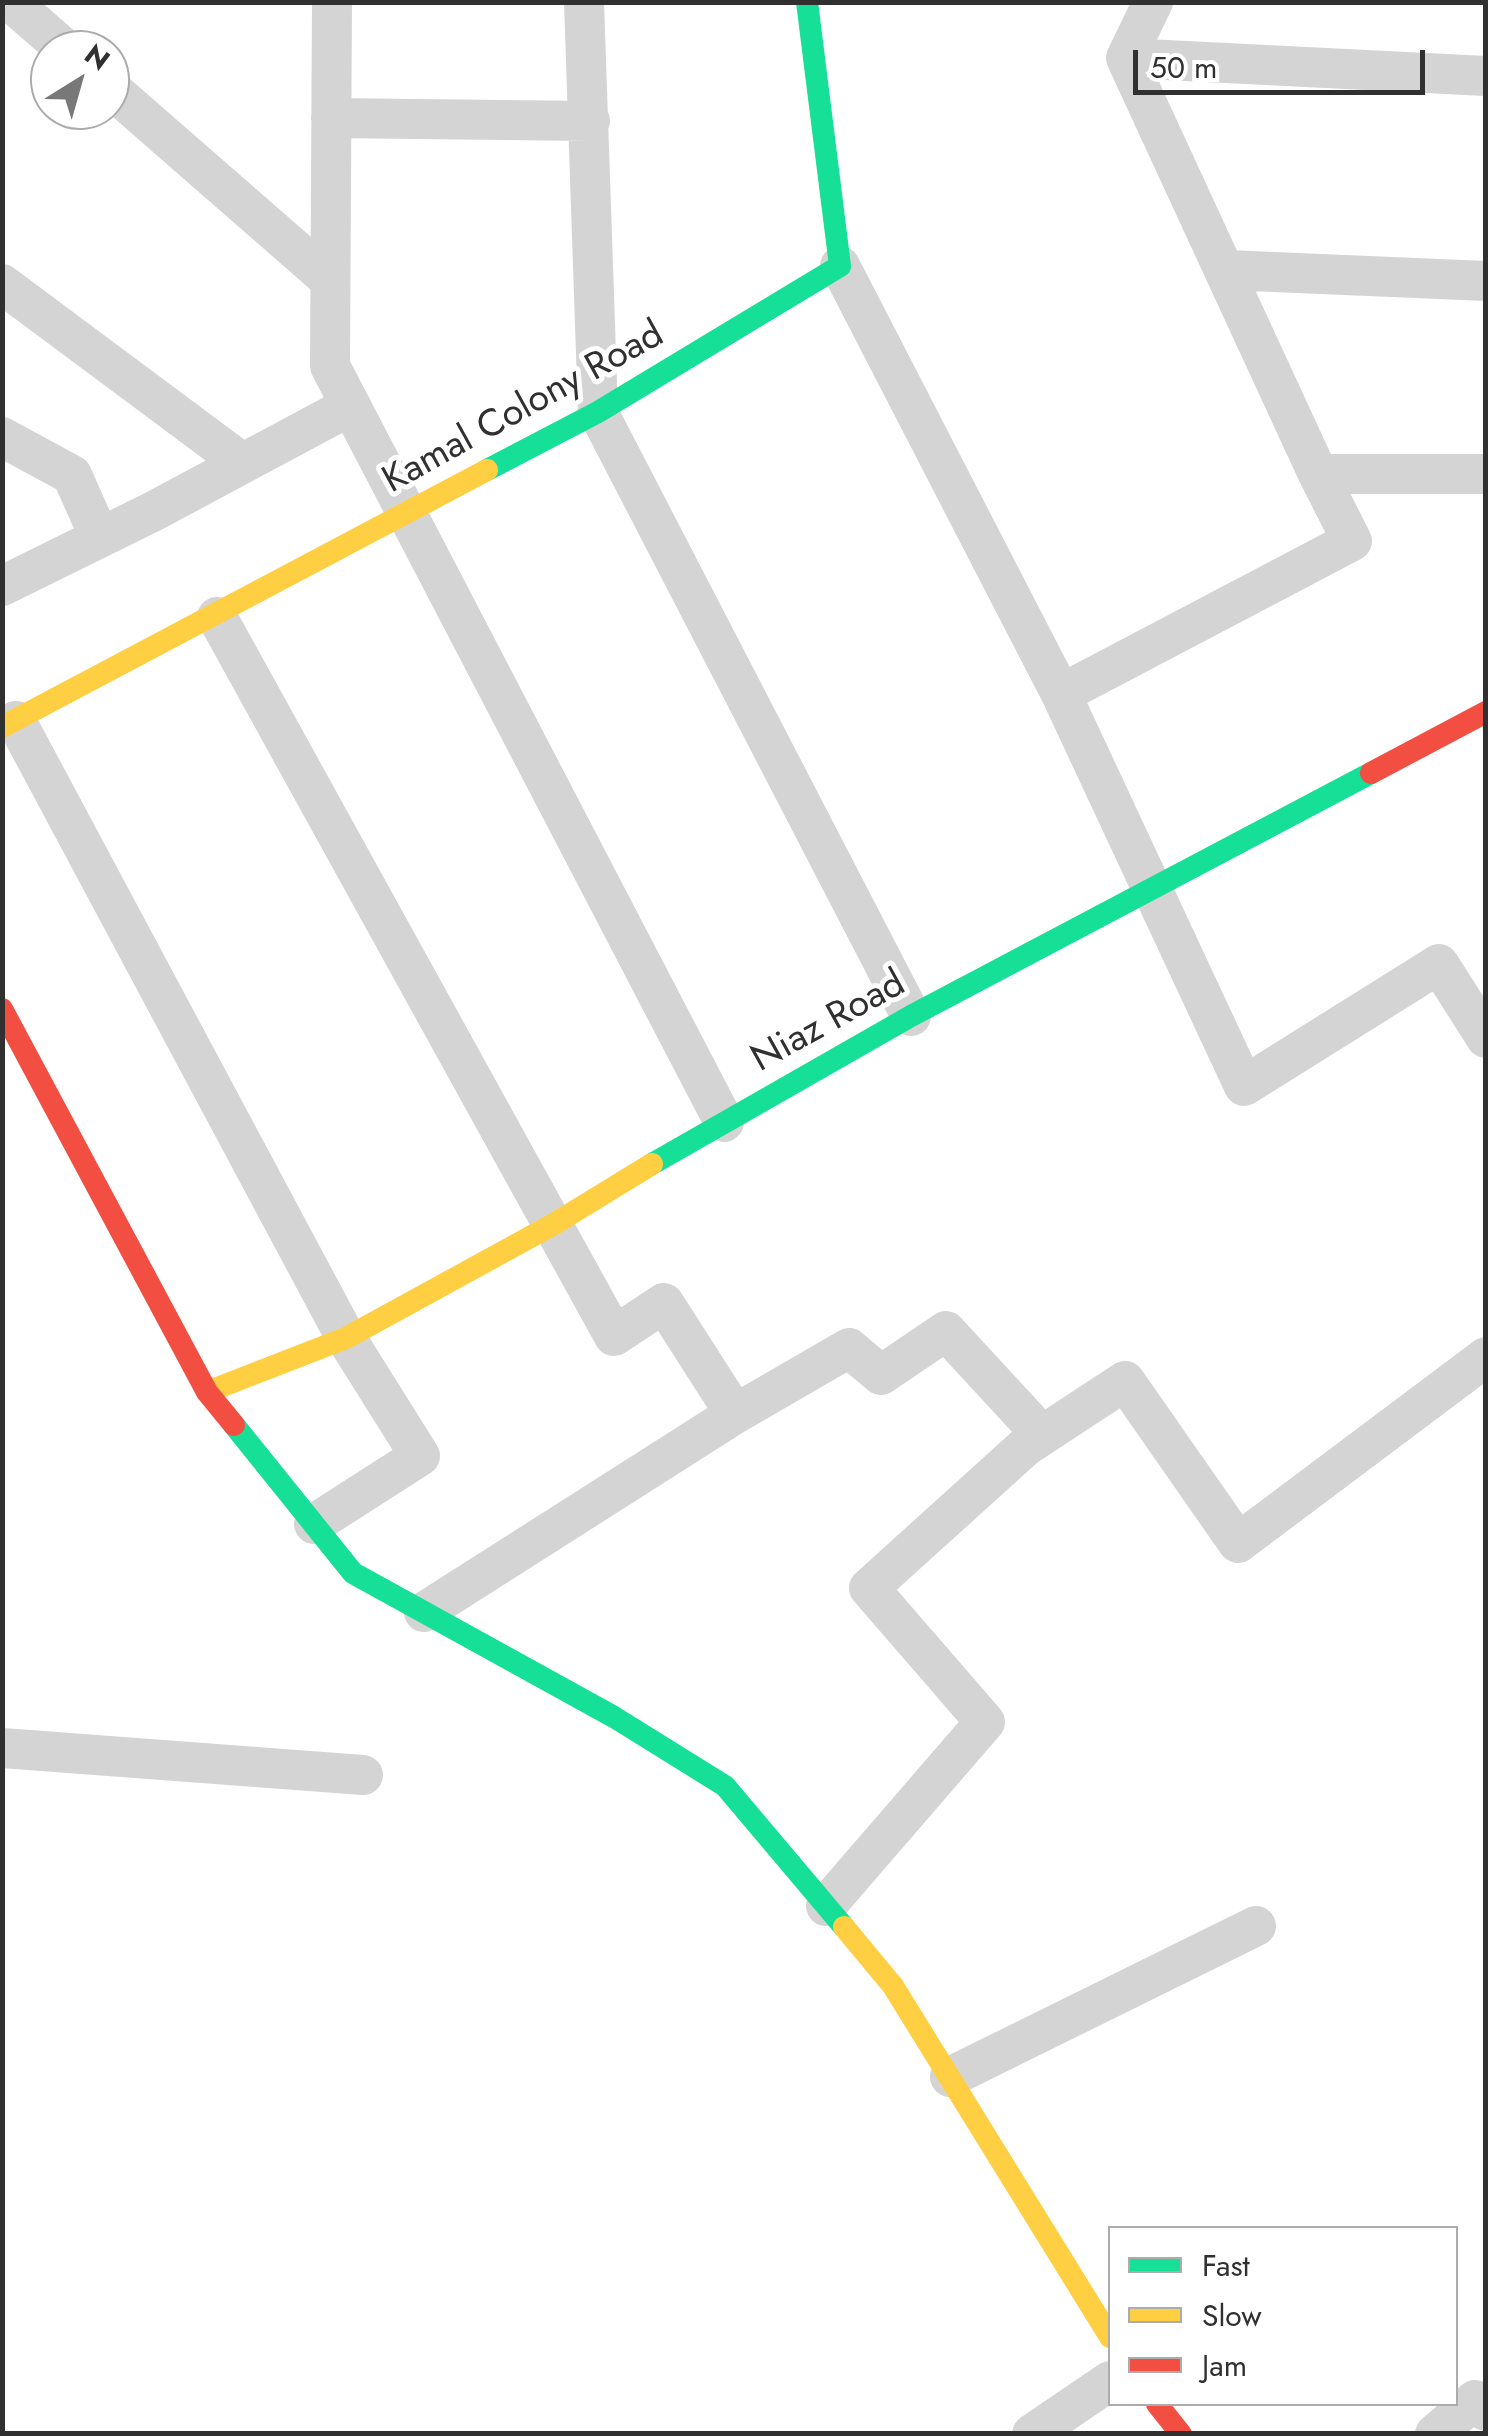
<!DOCTYPE html>
<html>
<head>
<meta charset="utf-8">
<style>
  body { margin:0 }
  #map { position:relative; width:1488px; height:2436px; overflow:hidden; background:#fff; font-family:Jost,sans-serif }
  canvas { display:block }
  .frame { position:absolute; inset:0; border:5px solid #303030; pointer-events:none }
  .legend { position:absolute; left:1108px; top:2226px; width:350px; height:180px; box-sizing:border-box; background:#fff; border:2px solid #acacac; margin:0; padding:12px 18px; list-style:none; font-size:30px; color:#303030 }
  .legend li { display:flex; align-items:center; gap:20px; height:50px }
  .legend b { width:50px; border:2px solid #acacac }
  .north { position:absolute; left:30px; top:30px; width:100px; height:100px; box-sizing:border-box; background:#fff; border:2px solid #acacac; border-radius:50%; rotate:37deg; font-size:28px; font-weight:700; line-height:40px; text-align:center; color:#303030 }
  .north::after { content:''; display:block; margin:auto; width:35px; height:45px; background:#787878; clip-path:polygon(50% 0,100% 100%,50% 72%,0 100%) }
  .scale { position:absolute; left:1133px; top:50px; width:292px; height:45px; box-sizing:border-box; border:5px solid #303030; border-top:0; padding-left:12px; font-size:30px; line-height:35px; white-space:nowrap; color:#303030; -webkit-text-stroke:8px #fff; paint-order:stroke }
</style>
</head>
<body>
<div id="map">
<canvas width="1488" height="2436"></canvas>
<div class="frame"></div>
<ul class="legend">
<li><b style="height:12px;background:#16e098"></b>Fast</li>
<li><b style="height:12px;background:#ffcf43"></b>Slow</li>
<li><b style="height:12px;background:#f24e42"></b>Jam</li>
</ul>
<div class="north">N</div>
<div class="scale">50 m</div>
</div>
<script>
const c = document.querySelector('canvas').getContext('2d');
c.lineJoin = 'round';
const poly = rows => new Path2D(rows.map(r => 'M' + r).join(''));
function strokePath(path, color, width, dash) { c.strokeStyle = color; c.lineWidth = width; c.lineCap = dash ? 'butt' : 'round'; c.setLineDash(dash || []); c.stroke(path); }
function label(font, color, halo, rows, align = 'center') {
  c.font = font + ' Jost,sans-serif'; c.lineWidth = 10; c.setLineDash([]); c.textBaseline = 'middle'; c.strokeStyle = halo; c.fillStyle = color; for (const [text, x, y, turn = 0] of rows) {
    c.save(); c.translate(x, y); c.rotate((+turn || 0) * Math.PI / 180); c.textAlign = isNaN(turn) ? turn : align; if (halo) c.strokeText(text, 0, 0); c.fillText(text, 0, 0); c.restore();
  }
}
const street = poly([
  [11,2,66,50],
  [332,2,330,366,724,1122],
  [584,2,598,412,911,1016],
  [1126,58,1318,474],
  [1126,58,1486,76],
  [1126,58,1153,2],
  [110,88,330,280],
  [331,118,590,121],
  [840,266,1061,694,1244,1086,1439,964,1486,1038],
  [1227,270,1486,281],
  [2,284,241,462],
  [2,437,72,475,99,536],
  [2,586,154,511,350,406],
  [217,617,614,1336,664,1303,735,1414],
  [1061,694,1352,541,1318,474,1486,474],
  [16,721,346,1338,420,1456,314,1524],
  [424,1612,735,1414,849,1348,881,1375,946,1331,1042,1435],
  [2,1748,363,1775],
  [826,1906,985,1722,869,1588,1026,1446,1125,1381,1238,1543,1486,1357],
  [950,2077,1256,1926],
  [1032,2434,1110,2381],
  [1435,2434,1475,2400,1486,2411]
]);
const fast = poly([
  [487,470,598,412,840,266,807,2],
  [652,1164,911,1016,1371,773],
  [234,1425,353,1573,614,1717,725,1786,844,1927]
]);
const slow = poly([
  [2,727,487,470],
  [207,1392,346,1338,554,1224,652,1164],
  [844,1927,893,1986,1110,2337]
]);
const jam = poly([
  [1371,773,1486,712],
  [2,1009,207,1392,234,1425],
  [1157,2404,1181,2434]
]);
const streetNames = [
  ["Kamal Colony Road",524,409,-29],
  ["Niaz Road",829,1023,-29]
];
strokePath(street, '#d4d4d4', 40);
strokePath(fast, '#16e098', 22);
strokePath(slow, '#ffcf43', 22);
strokePath(jam, '#f24e42', 22);
label('38px', '#303030', '#fff', streetNames);
</script>
</body>
</html>
